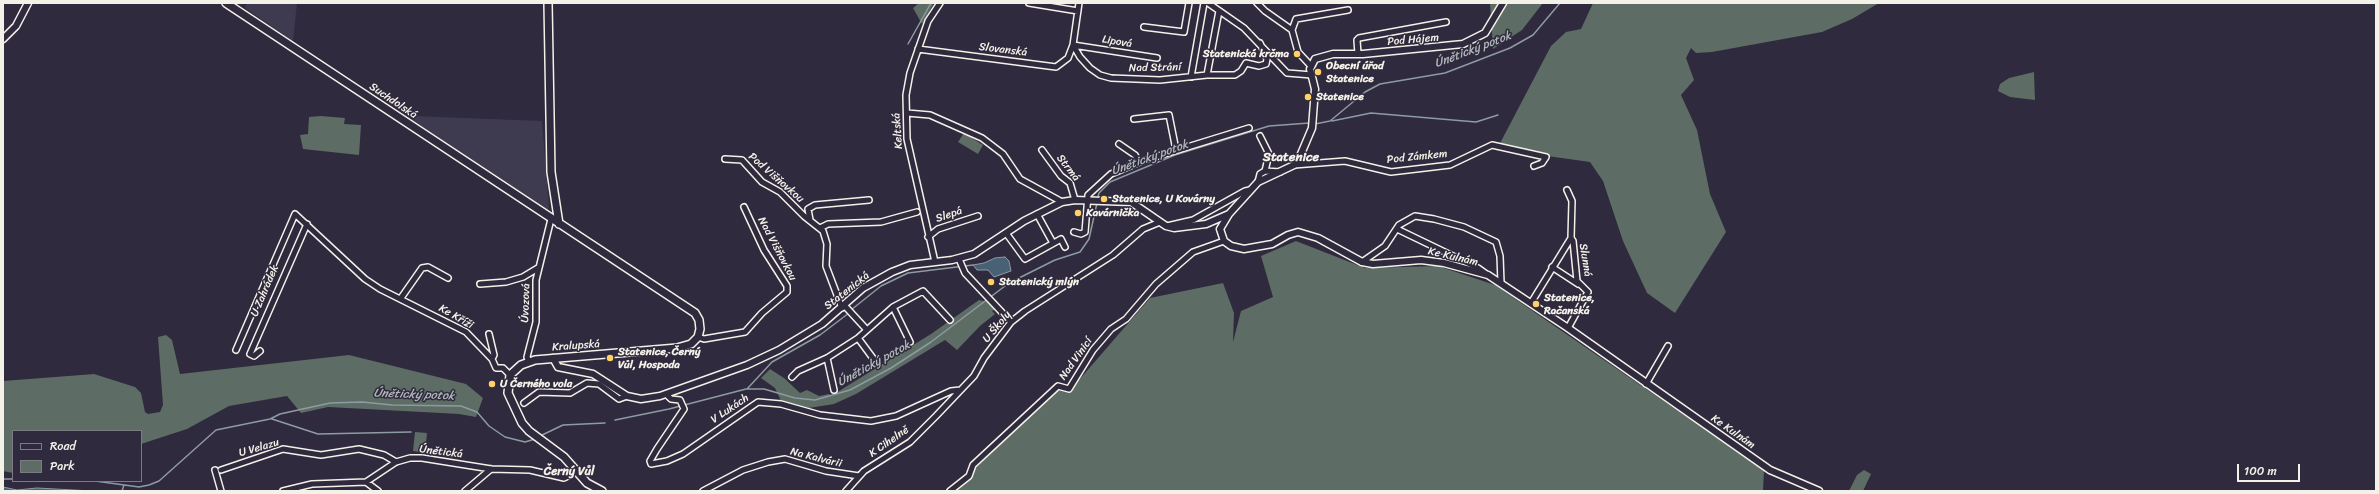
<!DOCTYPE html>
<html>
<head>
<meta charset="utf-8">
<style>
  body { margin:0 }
  #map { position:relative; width:2379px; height:494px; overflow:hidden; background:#2f2a3d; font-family:Sriracha,sans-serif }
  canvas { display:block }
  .frame { position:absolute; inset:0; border:4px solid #f4f1e8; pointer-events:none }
  .legend { position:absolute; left:12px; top:430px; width:130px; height:52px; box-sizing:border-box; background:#2f2a3d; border:1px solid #7e7a81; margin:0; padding:5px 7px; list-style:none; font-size:12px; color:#f4f1e8 }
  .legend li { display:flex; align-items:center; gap:8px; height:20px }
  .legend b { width:20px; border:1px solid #7e7a81 }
  .scale { position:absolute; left:2237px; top:464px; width:63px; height:18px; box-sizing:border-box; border:2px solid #f4f1e8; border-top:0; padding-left:5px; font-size:12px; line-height:14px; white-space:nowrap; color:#f4f1e8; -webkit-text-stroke:3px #2f2a3d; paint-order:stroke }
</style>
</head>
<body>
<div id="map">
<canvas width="2379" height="494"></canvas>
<div class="frame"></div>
<ul class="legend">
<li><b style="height:5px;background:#2f2a3d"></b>Road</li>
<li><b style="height:11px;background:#5d6c64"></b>Park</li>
</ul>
<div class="scale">100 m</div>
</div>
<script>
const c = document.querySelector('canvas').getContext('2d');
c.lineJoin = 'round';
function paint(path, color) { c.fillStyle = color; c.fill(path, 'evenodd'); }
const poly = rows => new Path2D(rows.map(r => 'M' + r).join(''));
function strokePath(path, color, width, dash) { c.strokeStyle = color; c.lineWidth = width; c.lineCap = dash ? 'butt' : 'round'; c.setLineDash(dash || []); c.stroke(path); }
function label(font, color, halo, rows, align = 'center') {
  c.font = font + ' Sriracha,sans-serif'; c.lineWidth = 3; c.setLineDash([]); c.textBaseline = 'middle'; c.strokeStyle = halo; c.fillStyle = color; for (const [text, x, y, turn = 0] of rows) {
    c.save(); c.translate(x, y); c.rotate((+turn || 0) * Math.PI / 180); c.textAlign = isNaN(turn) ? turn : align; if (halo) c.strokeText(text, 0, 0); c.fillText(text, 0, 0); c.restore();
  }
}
const built = poly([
  [247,3,297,3,293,41,245,8],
  [403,113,413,116,542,121,549,207,547,213]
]);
const green = poly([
  [919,3,934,3,922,24,913,8],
  [1490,3,1543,3,1522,30,1493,49],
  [1593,3,1879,3,1852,19,1822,32,1712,52,1696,53,1691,48,1686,58,1694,80,1681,95,1697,130,1710,194,1726,232,1675,313,1647,293,1623,241,1603,181,1590,162,1497,149,1551,46,1566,32,1581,29],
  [2034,72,2035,100,2010,97,1998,91,2000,84,2009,78],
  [321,116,345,118,344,124,361,125,359,155,303,149,300,135,308,134,309,117],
  [964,133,983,145,978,154,958,142],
  [1296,241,1365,268,1438,266,1495,285,1764,470,1763,491,952,491,1059,388,1072,388,1150,298,1223,283,1234,313,1233,342,1241,311,1273,297,1261,256],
  [979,300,988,302,996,309,992,311,995,314,980,326,957,350,945,340,856,394,834,404,809,408,781,401,775,388,761,378,770,369,784,378,800,393,807,390,819,396,829,394,831,396,931,334],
  [166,335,172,340,180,374,349,355,466,384,483,398,476,417,459,414,328,407,301,413,287,396,229,406,187,429,141,444,141,431,13,431,13,473,3,471,3,381,94,374,135,387,141,393,145,412,148,414,160,412,163,405,158,337],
  [415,432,427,433,425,453,413,451],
  [1864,470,1871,474,1863,491,1849,491,1857,475]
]);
const water = poly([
  [1005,257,1009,261,1011,271,994,277,988,270,977,270,973,265,984,263,995,258,1005,257],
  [3,487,17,490,37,488,92,491,3,491,3,487]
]);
const stream = poly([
  [908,44,931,3],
  [1332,121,1371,113,1476,122,1498,115],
  [1315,124,1330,121,1365,92,1380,84,1445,73,1510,48,1533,35,1560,3],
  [1097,200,1099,193,1110,182,1175,155,1269,126,1309,123],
  [851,310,881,286,908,273,973,265],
  [747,389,772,362,820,335,849,313],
  [272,419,318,434,411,432],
  [615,420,669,409,746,389,764,389,795,398,815,400,850,390,891,368,931,342,1009,283,1055,260,1080,252,1089,239,1097,203],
  [540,436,563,425,605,423],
  [3,479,13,479],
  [95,481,139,487,149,485,159,481,216,430,270,419,280,414,330,403,362,402,392,405,461,406,477,412,489,426,505,437,525,442,535,439],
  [122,491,124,485]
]);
const minor = poly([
  [1029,3,1078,11],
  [1079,3,1073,45,1080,57,1090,68,1100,75,1111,78,1160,80,1207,75,1235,75,1241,71,1246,63,1259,66,1266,64,1267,59,1260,43],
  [1208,3,1244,28,1287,73,1312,75],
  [1257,3,1265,11,1292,30,1298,52,1311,66],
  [1144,27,1184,32,1189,3],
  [1292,30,1296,19,1348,10],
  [918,49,1056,67,1068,58,1073,45,1157,58],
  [1358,54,1357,40,1359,38,1446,22],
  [1207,75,1219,11],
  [1191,77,1204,3],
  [907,113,930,115,982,138,1003,154,1020,179,1062,202],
  [1134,119,1169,115,1176,150],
  [1260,136,1269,154,1265,171],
  [1119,144,1135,155,1139,162],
  [1042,150,1061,176,1070,183,1075,200],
  [725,159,742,160,762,182,780,192,804,216,823,231,827,244,826,266,842,308],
  [1294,165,1345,161,1391,172,1450,165,1492,145,1546,157,1542,163,1534,166],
  [1258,182,1260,174,1265,171,1280,172],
  [1567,190,1572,201,1571,238,1573,241,1577,281,1588,292,1568,328],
  [1037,214,1053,243],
  [810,220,808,209,815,205,869,200],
  [1167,226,1193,220,1245,191,1250,190],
  [820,228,828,224,881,222,917,212],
  [1397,229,1478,268,1485,273],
  [1074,232,1081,234,1085,232,1088,195,1111,174,1142,161,1249,128],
  [1006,233,1025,259,1061,239,1065,247],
  [928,237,938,229,978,216],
  [959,259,965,273,1011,322],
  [935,262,907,139,906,95,910,73,928,21,940,3],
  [1362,262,1385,246,1399,225,1415,216,1434,219,1464,227,1496,242,1500,256,1501,283],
  [1552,267,1578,284],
  [480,284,506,282,523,277,538,268],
  [401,298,422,268,428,267,448,278],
  [1531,303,1571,238],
  [844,305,867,330],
  [893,307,910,342],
  [489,334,494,355,492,359],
  [698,337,704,339,745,332,762,313,787,292,787,286,764,250,744,207],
  [858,338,878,365],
  [236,350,295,214,365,279,380,289,466,332,492,359,496,368,503,368,510,375],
  [260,351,254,356,250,354,307,224],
  [827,358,834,390],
  [529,362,527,357,536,322,536,280,551,219],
  [792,377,798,371,827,358,858,338,893,307,923,291,950,320],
  [1646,384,1668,346],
  [666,394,671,399,680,400,684,409,657,449,650,461,651,464,667,461,683,454,758,402,781,404,820,415,871,421,896,416,951,391,960,390],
  [524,403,539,392,570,393,587,383,599,384,619,399,627,396],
  [215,470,221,491],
  [221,470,283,449,321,455,359,449,384,455,396,462],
  [366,482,378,491],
  [283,491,312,484,366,482,396,462,410,458,422,458,491,469,530,470,564,478,576,472],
  [465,491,491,469],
  [703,491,743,470,768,462,785,459,826,471,859,476],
  [846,491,864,471,910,442,936,416,974,376,984,358,1011,322,1025,311,1113,255,1143,229,1160,222],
  [950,491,969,476,973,465,1058,386,1069,389,1093,350,1111,329,1126,319,1156,284,1193,252,1224,241]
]);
const tertiary = poly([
  [3,39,16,26,28,3],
  [1220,229,1224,241,1231,246,1244,249,1272,244,1288,235,1298,232,1318,238,1362,262,1373,264,1421,260,1444,263,1488,275,1568,328,1770,470,1819,491],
  [1220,229,1229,214,1258,182,1294,165,1298,161,1312,128,1315,89,1310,69,1315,59,1333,54,1363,54,1463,44,1485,33,1503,3],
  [553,358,558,367,593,374,627,396,641,399,660,396,747,365,779,350,822,324,863,288,892,272,910,265,952,260,974,254,1024,221,1062,202,1075,200,1131,202,1166,226,1174,228,1206,224,1229,214]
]);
const secondary = poly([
  [226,3,695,313,699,320,700,329,698,337,691,344,677,348,535,360,521,365,510,375,508,393,522,423,529,431,564,457,587,483,602,491],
  [548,3,551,172,559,224]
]);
const markers = [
  [1297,54,4,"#ffd166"],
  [1318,72,4,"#ffd166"],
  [1308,97,4,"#ffd166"],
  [1104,199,4,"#ffd166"],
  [1078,213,4,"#ffd166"],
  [991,282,4,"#ffd166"],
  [1536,304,4,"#ffd166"],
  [610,358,4,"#ffd166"],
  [492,384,4,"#ffd166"]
];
const streetNames = [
  ["Pod Hájem",1413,40,-5],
  ["Lipová",1117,42,9],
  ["Slovanská",1003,50,7],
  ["Nad Strání",1155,68,-1],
  ["Suchdolská",393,101,34],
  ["Keltská",898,131,-94],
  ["Pod Zámkem",1417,157,-6],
  ["Strmá",1068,168,52],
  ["Pod Višňovkou",776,178,41],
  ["Slepá",949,215,-19],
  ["Nad Višňovkou",777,249,62],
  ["Ke Kulnám",1453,257,13],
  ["Slunná",1585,260,81],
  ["U Zahrádek",265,291,-67],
  ["Statenická",847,291,-38],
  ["Úvozová",526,303,-88],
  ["Ke Kříži",456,317,30],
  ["U Školy",997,327,-50],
  ["Kralupská",576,346,-4],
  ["Nad Vinicí",1076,359,-55],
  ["V Lukách",730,409,-34],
  ["Ke Kulnám",1733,432,35],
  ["K Cihelně",889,442,-35],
  ["U Velazu",259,448,-16],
  ["Únětická",441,452,7],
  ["Na Kalvárii",816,458,14]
];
const poiNames = [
  ["Statenická krčma",1289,54,"right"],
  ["Obecní úřad",1326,66],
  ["Statenice",1326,79],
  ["Statenice",1316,97],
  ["Statenice, U Kovárny",1112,199],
  ["Kavárnička",1086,213],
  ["Statenický mlýn",999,282],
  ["Statenice,",1544,298],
  ["Račanská",1544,311],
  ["Statenice, Černý",618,352],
  ["Vůl, Hospoda",618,365],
  ["U Černého vola",500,384]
];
const waterNames = [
  ["Únětický potok",1473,50,-21],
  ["Únětický potok",1150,158,-20],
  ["Únětický potok",874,364,-29],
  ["Únětický potok",414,395,2]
];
const neighbourhoodNames = [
  ["Černý Vůl",569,472]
];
const quarterNames = [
  ["Statenice",1291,158]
];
paint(built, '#3e3a50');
paint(green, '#5d6c64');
paint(water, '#496174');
strokePath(water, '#8d9ba2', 1);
strokePath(stream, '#8d9ba2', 1.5);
strokePath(minor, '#f4f1e8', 8);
strokePath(tertiary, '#f4f1e8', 9);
strokePath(secondary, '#f4f1e8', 10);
strokePath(minor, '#2f2a3d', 5);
strokePath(tertiary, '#2f2a3d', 6);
strokePath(secondary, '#2f2a3d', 7);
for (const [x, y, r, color] of markers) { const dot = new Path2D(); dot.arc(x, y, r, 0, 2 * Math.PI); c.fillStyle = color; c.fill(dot); strokePath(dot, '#2f2a3d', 1.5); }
label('11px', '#f4f1e8', '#2f2a3d', streetNames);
label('bold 11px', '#f4f1e8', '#2f2a3d', poiNames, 'left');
label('italic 12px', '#b0b7ba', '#2f2a3d', waterNames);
label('bold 12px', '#f4f1e8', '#2f2a3d', neighbourhoodNames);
label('bold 13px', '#f4f1e8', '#2f2a3d', quarterNames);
</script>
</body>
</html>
